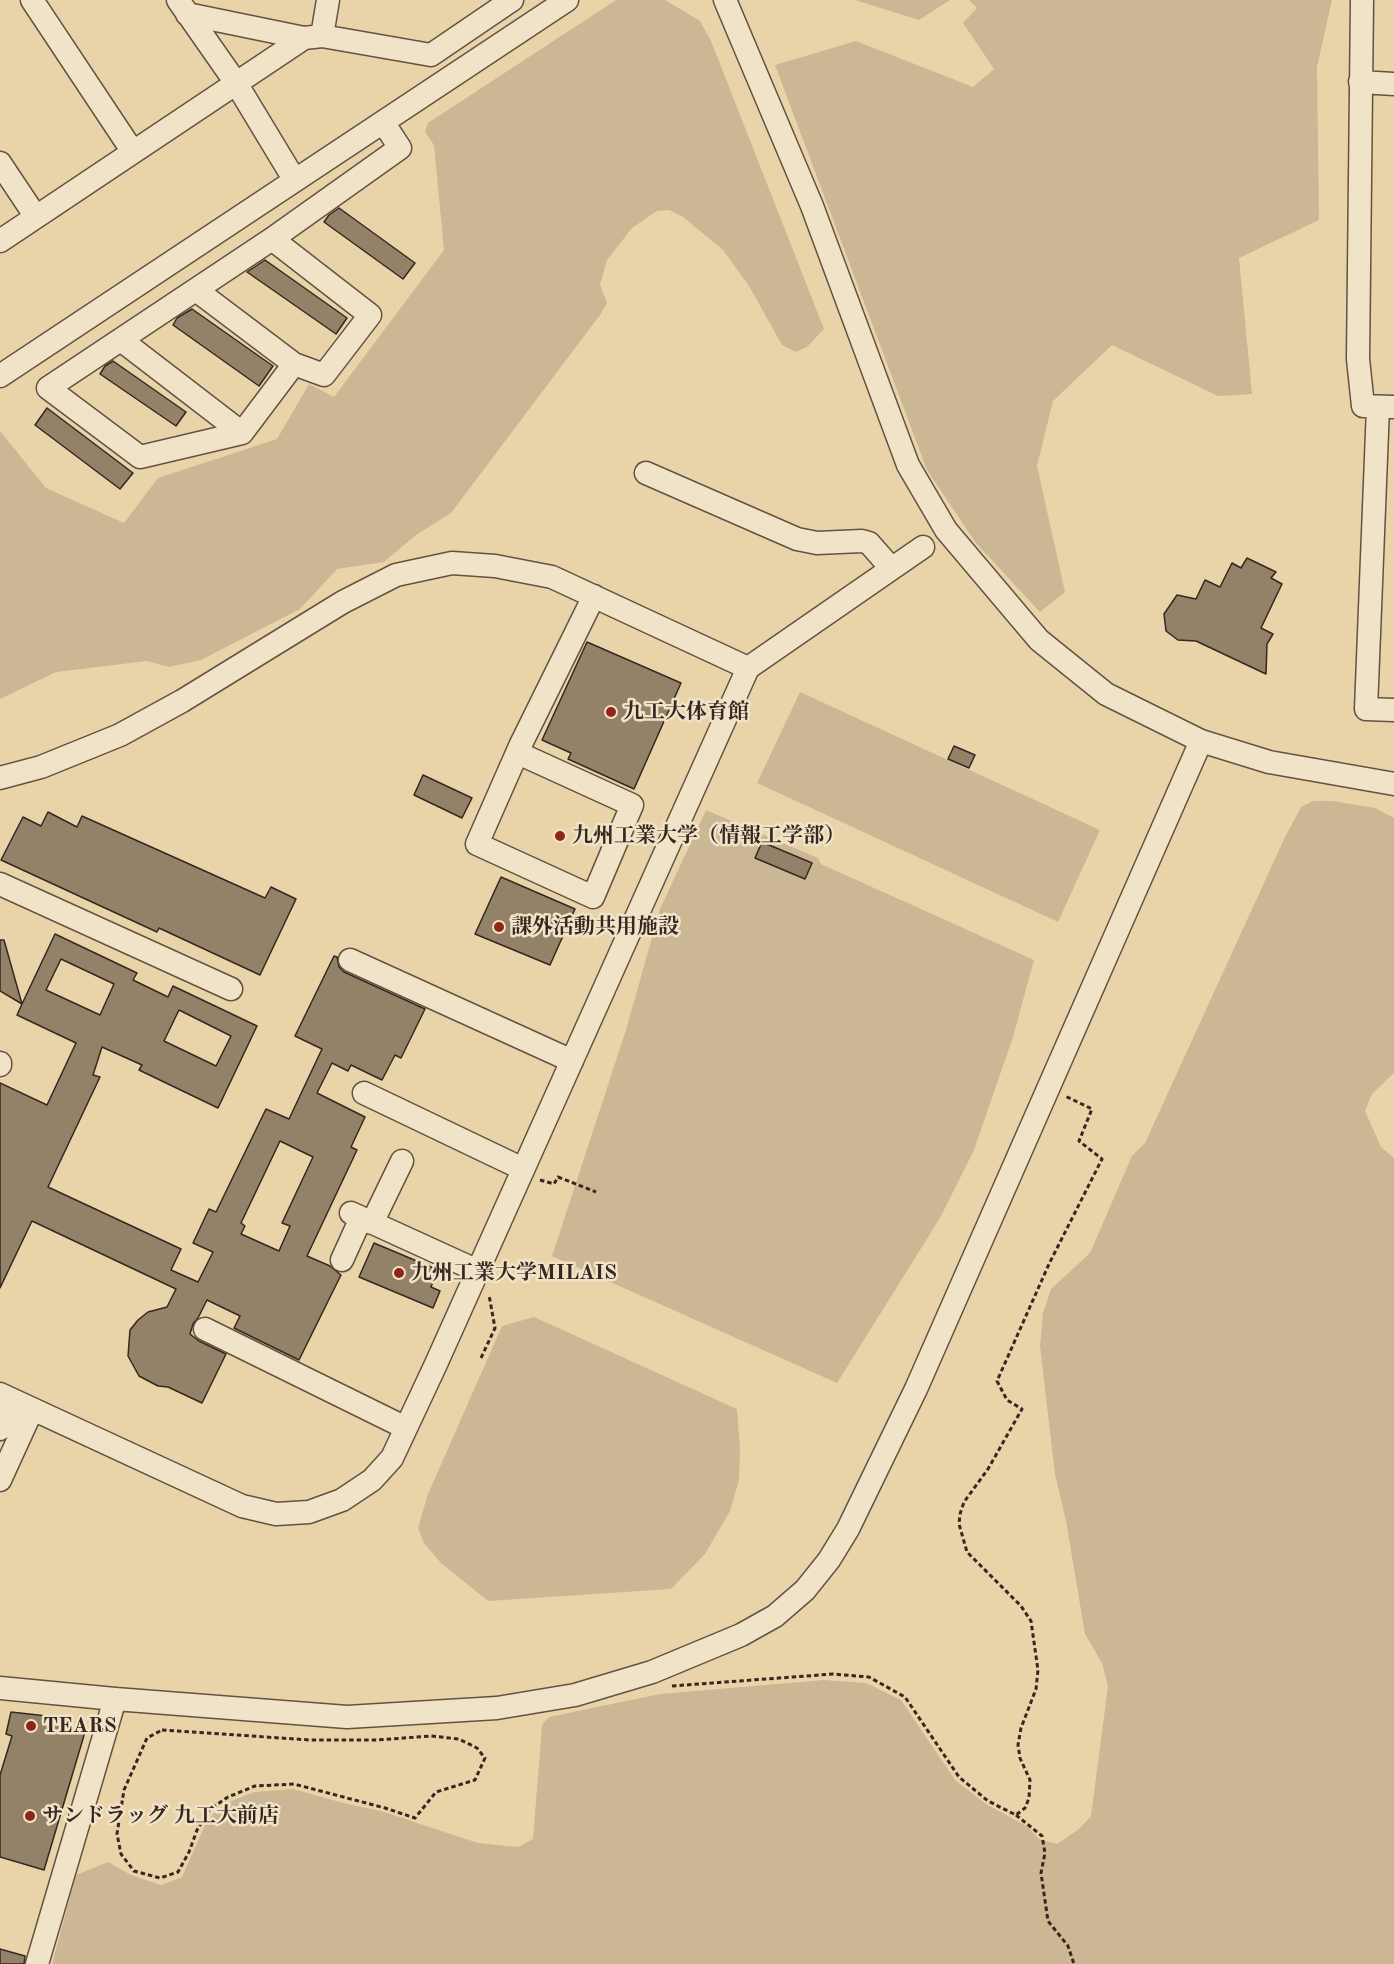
<!DOCTYPE html>
<html>
<head>
<meta charset="utf-8">
<style>
  body { margin:0 }
  canvas { display:block; background:#e9d4aa }
</style>
</head>
<body>
<canvas width="1394" height="1964"></canvas>
<script>
const c = document.querySelector('canvas').getContext('2d');
c.lineJoin = 'round';
function paint(path, color) { c.fillStyle = color; c.fill(path, 'evenodd'); }
const poly = rows => new Path2D(rows.map(r => 'M' + r).join(''));
function strokePath(path, color, width, dash) { c.strokeStyle = color; c.lineWidth = width; c.lineCap = dash ? 'butt' : 'round'; c.setLineDash(dash || []); c.stroke(path); }
function label(font, color, halo, rows, align = 'center') {
  c.font = font + ' "Old Standard TT","Noto Serif JP",serif'; c.lineWidth = 5; c.setLineDash([]); c.textBaseline = 'middle'; c.strokeStyle = halo; c.fillStyle = color; for (const [text, x, y, turn = 0] of rows) {
    c.save(); c.translate(x, y); c.rotate((+turn || 0) * Math.PI / 180); c.textAlign = isNaN(turn) ? turn : align; if (halo) c.strokeText(text, 0, 0); c.fillText(text, 0, 0); c.restore();
  }
}
const green = poly([
  [616,0,665,0,700,21,711,41,824,329,807,347,796,352,782,345,749,286,723,250,683,217,669,210,657,211,632,228,607,260,600,285,607,303,600,315,451,513,416,535,384,562,337,569,300,609,201,660,169,667,147,661,56,672,0,699,0,431,46,488,124,523,158,478,277,439,309,384,334,397,444,250,434,145,425,132,428,123],
  [855,0,950,0,919,20],
  [969,0,1332,0,1317,67,1319,220,1239,258,1252,394,1218,396,1112,345,1053,401,1037,466,1065,592,1040,612,976,543,927,470,775,65,856,41,973,87,994,69,963,23,977,8],
  [800,692,1100,830,1058,922,757,783],
  [1313,801,1333,801,1375,808,1394,818,1394,1073,1372,1094,1365,1111,1381,1147,1394,1158,1394,1964,52,1964,76,1875,108,1862,131,1875,161,1885,182,1877,205,1825,214,1813,229,1802,254,1792,293,1789,347,1804,381,1811,478,1843,518,1847,533,1839,542,1725,549,1717,660,1694,824,1680,866,1683,901,1700,955,1780,986,1804,1028,1827,1039,1839,1057,1844,1079,1829,1091,1816,1108,1686,1102,1663,1085,1634,1066,1521,1055,1474,1040,1346,1043,1313,1051,1289,1090,1253,1132,1156,1145,1143,1285,837,1301,807],
  [706,810,818,858,821,864,1034,960,1013,1037,974,1150,940,1218,837,1383,552,1256,626,1030,660,909],
  [534,1317,737,1409,740,1449,739,1480,730,1511,705,1554,671,1589,488,1601,441,1563,424,1543,418,1528,428,1494,502,1326]
]);
const building = poly([
  [339,208,415,263,403,279,324,222,329,215,339,208],
  [265,260,347,318,336,334,247,272,265,260],
  [192,309,273,366,259,386,173,325,177,318,192,309],
  [113,361,186,412,176,426,100,374,105,366,113,361],
  [47,408,133,473,120,489,35,425,47,408],
  [1247,558,1276,572,1271,578,1282,584,1261,628,1273,634,1267,644,1266,674,1196,641,1178,640,1166,631,1164,614,1177,595,1196,599,1205,580,1220,587,1232,563,1241,568,1247,558],
  [587,642,681,683,634,789,568,759,571,753,542,740,587,642],
  [954,746,975,755,969,768,948,759,954,746],
  [423,775,472,798,462,818,414,795,423,775],
  [48,812,77,827,82,816,265,898,271,887,296,899,260,975,159,928,157,932,1,860,23,817,41,826,48,812],
  [762,842,812,863,805,879,755,858,762,842],
  [501,877,575,909,550,965,475,934,501,877],
  [55,934,137,973,133,980,168,997,173,986,257,1026,218,1108,139,1070,142,1065,102,1047,93,1075,100,1077,48,1187,181,1249,171,1270,198,1282,213,1252,193,1243,209,1209,216,1212,266,1109,289,1119,322,1049,295,1036,334,956,337,957,339,967,344,972,425,1009,401,1058,395,1055,382,1080,351,1065,348,1071,332,1063,317,1093,365,1117,351,1147,357,1150,307,1256,330,1266,341,1275,299,1360,234,1328,240,1316,207,1300,198,1318,193,1324,190,1334,199,1341,226,1354,202,1403,168,1387,158,1386,139,1376,128,1356,130,1330,138,1320,148,1312,167,1307,176,1289,32,1221,0,1288,0,1083,47,1105,76,1043,17,1015,22,1004,0,991,0,940,4,940,22,1004,55,934],
  [61,959,114,984,100,1015,46,990,61,959],
  [179,1010,231,1036,216,1066,164,1041,179,1010],
  [280,1141,313,1157,282,1223,290,1226,279,1251,241,1234,245,1226,241,1223,280,1141],
  [374,1243,438,1270,431,1287,440,1291,433,1308,359,1277,374,1243],
  [11,1712,56,1717,55,1723,85,1732,44,1870,0,1857,0,1775,12,1736,6,1734,11,1712],
  [0,1949,25,1956,24,1964,0,1964,0,1949]
]);
const path = poly([
  [540,1180,554,1184,558,1177,596,1192],
  [481,1358,495,1328,489,1295],
  [672,1686,833,1674,869,1677,905,1697,959,1777,988,1801,1016,1815,1025,1808,1029,1798,1030,1780,1020,1758,1018,1745,1021,1728,1036,1689,1038,1670,1031,1621,1021,1606,967,1552,959,1524,960,1514,964,1502,988,1469,1022,1409,1007,1400,997,1381,1049,1264,1102,1159,1079,1141,1092,1109,1065,1096],
  [162,1730,310,1740,377,1740,431,1736,459,1739,477,1748,485,1758,475,1780,436,1792,415,1818,385,1808,294,1784,255,1786,228,1797,209,1810,197,1830,189,1852,178,1872,160,1878,134,1871,121,1854,117,1834,124,1790,147,1738,162,1730],
  [1016,1815,1042,1836,1045,1853,1041,1873,1048,1921,1068,1946,1074,1964]
]);
const minor = poly([
  [32,0,133,152],
  [178,0,236,83,294,179],
  [725,0,812,206,908,465,946,530,1039,640,1106,694,1201,741,1269,762,1394,784],
  [1362,0,1358,359,1363,406,1394,407],
  [187,14,304,38],
  [322,36,328,0],
  [1360,82,1394,84],
  [0,163,36,217],
  [272,239,370,315,324,375,294,364,242,433,140,457,48,388,272,239,400,148,383,122],
  [0,241,304,38,322,36,431,55,512,0],
  [196,290,294,364],
  [121,340,242,433],
  [0,376,567,0],
  [1378,407,1366,709,1394,710],
  [646,473,797,539,817,543,862,541,869,543,891,568],
  [518,753,632,805,593,897,477,844,521,744,594,596],
  [0,778,41,767,120,735,182,701,343,602,396,575,452,563,495,566,552,577,748,668],
  [0,884,231,989],
  [350,960,572,1061],
  [0,1063,0,1065],
  [364,1093,523,1169],
  [351,1213,478,1271],
  [372,1223,402,1161],
  [342,1260,361,1218],
  [205,1329,406,1428],
  [0,1394,242,1506,276,1514,309,1512,342,1500,372,1480,392,1458,436,1364,748,668,923,547],
  [0,1429,13,1400],
  [0,1480,32,1410],
  [0,1688,115,1699,347,1717,497,1708,575,1695,652,1672,741,1635,775,1616,805,1590,829,1560,848,1529,916,1389,1201,741],
  [37,1964,115,1699]
]);
const markers = [
  [611,712,6,"#8f2418"],
  [560,836,6,"#8f2418"],
  [499,927,6,"#8f2418"],
  [399,1273,6,"#8f2418"],
  [31,1726,6,"#8f2418"],
  [30,1816,6,"#8f2418"]
];
const poiNames = [
  ["九工大体育館",623,712],
  ["九州工業大学（情報工学部）",572,836],
  ["課外活動共用施設",511,927],
  ["九州工業大学MILAIS",411,1273],
  ["TEARS",43,1726],
  ["サンドラッグ 九工大前店",42,1816]
];
paint(green, '#cbb793');
paint(building, '#938168');
strokePath(building, '#362720', 1.5);
strokePath(minor, '#635242', 25);
strokePath(path, '#362720', 3, [4.5, 3]);
strokePath(minor, '#f1e3c8', 22);
for (const [x, y, r, color] of markers) { const dot = new Path2D(); dot.arc(x, y, r, 0, 2 * Math.PI); c.fillStyle = color; c.fill(dot); strokePath(dot, '#f1e3c8', 2); }
label('bold 21px', '#362720', '#f1e3c8', poiNames, 'left');
</script>
</body>
</html>
